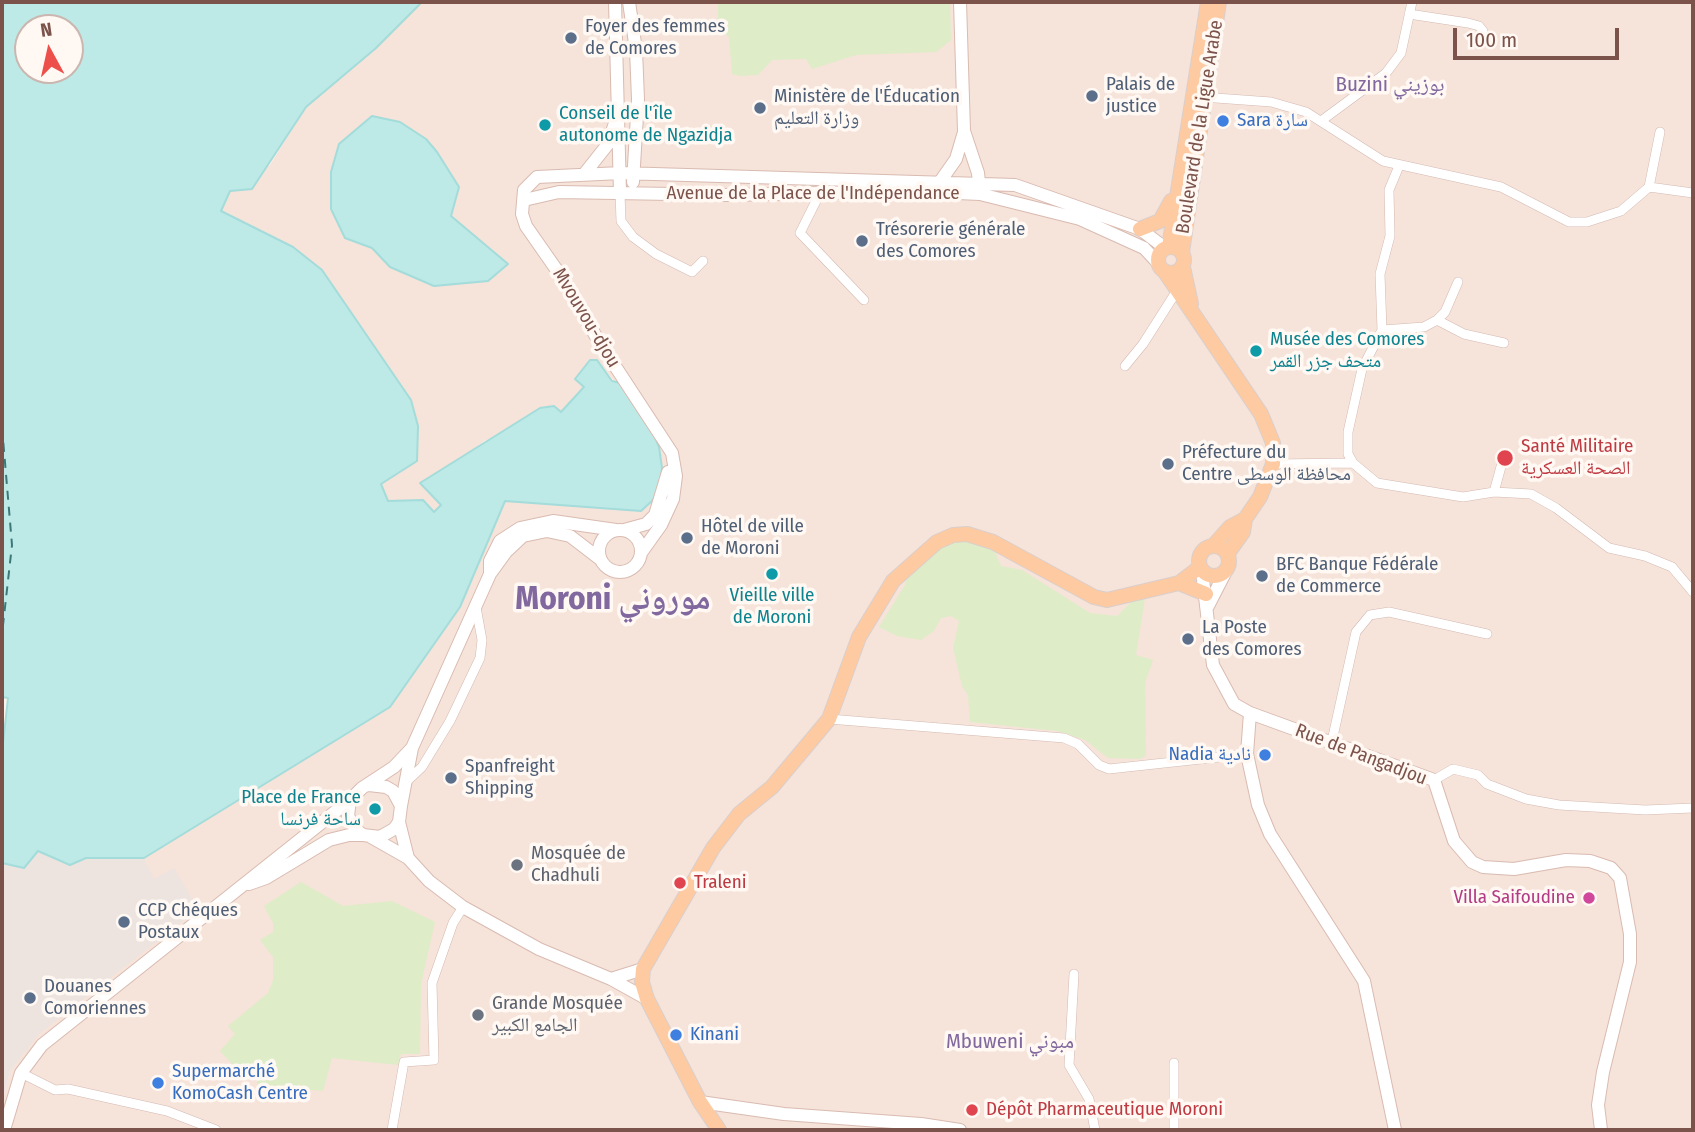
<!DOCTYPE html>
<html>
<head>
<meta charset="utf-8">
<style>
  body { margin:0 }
  #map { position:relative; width:1695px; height:1132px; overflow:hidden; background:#fef3eb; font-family:"Fira Sans Condensed",sans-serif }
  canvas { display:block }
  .frame { position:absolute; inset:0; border:4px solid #7c534b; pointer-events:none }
  .north { position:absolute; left:14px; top:14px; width:70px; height:70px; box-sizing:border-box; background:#fff8f3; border:2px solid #cbb6b0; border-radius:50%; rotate:352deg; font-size:19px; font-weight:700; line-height:28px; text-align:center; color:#7c534b }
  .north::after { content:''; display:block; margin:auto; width:24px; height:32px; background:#ed504b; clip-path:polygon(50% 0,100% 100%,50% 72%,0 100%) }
  .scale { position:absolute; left:1453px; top:28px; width:166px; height:32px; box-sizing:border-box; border:4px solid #7c534b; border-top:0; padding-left:9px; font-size:21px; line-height:24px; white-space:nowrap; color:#7c534b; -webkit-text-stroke:5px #fff8f3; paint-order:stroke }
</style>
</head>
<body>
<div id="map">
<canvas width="1695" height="1132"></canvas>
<div class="frame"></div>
<div class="north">N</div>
<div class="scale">100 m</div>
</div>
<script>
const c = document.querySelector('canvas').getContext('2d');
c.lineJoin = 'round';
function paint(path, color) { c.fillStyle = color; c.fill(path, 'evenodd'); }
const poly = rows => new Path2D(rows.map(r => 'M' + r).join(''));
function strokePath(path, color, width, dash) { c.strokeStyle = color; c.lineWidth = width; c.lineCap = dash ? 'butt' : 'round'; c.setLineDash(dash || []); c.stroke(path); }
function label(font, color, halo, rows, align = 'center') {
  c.font = font + ' "Fira Sans Condensed","Noto Naskh Arabic",sans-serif'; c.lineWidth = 7; c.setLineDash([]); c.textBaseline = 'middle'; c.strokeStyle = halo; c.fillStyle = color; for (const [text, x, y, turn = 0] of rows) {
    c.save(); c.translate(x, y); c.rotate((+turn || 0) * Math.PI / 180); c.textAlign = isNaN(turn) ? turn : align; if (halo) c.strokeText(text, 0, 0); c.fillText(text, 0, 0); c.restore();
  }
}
const residential = poly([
  [422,2,1693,2,1693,1130,2,1130,2,1102,10,1071,153,879,144,858,390,707,460,607,505,501,641,511,662,468,659,447,650,425,597,360,584,387,561,412,484,441,465,457,420,483,441,505,434,512,423,500,388,501,293,247,220,211,230,190,270,165,306,107,376,48]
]);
const industrial = poly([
  [38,851,70,865,86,858,144,858,154,879,174,868,198,909,39,1034,10,1071,2,1102,2,863,24,868]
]);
const green = poly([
  [718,2,950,2,951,40,936,52,856,55,812,69,806,59,772,60,758,75,740,76,732,74,729,37,718,27],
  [956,538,985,542,995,552,1001,566,1022,570,1090,613,1117,616,1136,597,1145,598,1136,655,1153,660,1145,683,1146,756,1139,759,1108,758,1085,740,1057,731,970,722,968,695,962,686,953,648,959,621,951,616,941,618,934,631,921,640,897,636,879,627,905,585,910,569,929,552],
  [301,882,343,906,392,901,435,922,421,984,420,1054,401,1054,398,1065,332,1058,323,1091,257,1085,258,1070,235,1067,220,1051,235,1034,228,1026,268,993,273,980,273,957,260,940,273,932,273,923,264,906]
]);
const water = poly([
  [2,2,422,2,376,48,306,107,252,189,230,191,221,211,293,247,322,270,411,400,418,426,417,461,381,484,388,501,423,500,434,512,441,505,420,483,540,408,554,406,561,412,584,387,575,379,590,360,597,360,612,381,624,384,650,425,659,447,662,468,660,487,653,500,641,511,505,501,460,607,390,707,144,858,86,858,70,865,38,851,24,868,2,863,2,752,8,698,2,697,2,2],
  [28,28,70,28,70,70,28,70,28,28],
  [372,116,400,122,426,139,437,152,459,187,451,216,508,264,488,281,434,286,390,267,372,248,345,238,331,209,331,172,339,144,372,116]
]);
const ferry = poly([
  [2,427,12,545,2,634]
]);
const street = poly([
  [1409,14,1468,23,1479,26,1483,31],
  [1202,97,1271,102,1306,112,1383,161,1501,187,1569,222,1587,222,1621,211,1649,187,1693,193],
  [1321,121,1386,73,1401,53,1412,2],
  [1649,187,1660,132],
  [822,189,800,233,864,300],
  [620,193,621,221,633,237,656,254,692,272,703,261],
  [1437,320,1464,334,1504,343],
  [1382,330,1424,327,1437,320,1445,312,1458,282],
  [1125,366,1143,344,1178,289],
  [1353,463,1348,454,1348,432,1362,369,1382,330,1380,274,1390,236,1389,190,1399,166],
  [1273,464,1353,463,1377,483,1463,497,1494,492,1502,463],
  [1494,492,1531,494,1556,508,1609,548,1645,556,1672,567,1693,592],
  [829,719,1064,738,1078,744,1099,765,1109,769,1247,754],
  [1332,741,1356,632,1370,615,1389,612,1487,634],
  [1434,780,1453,769,1478,775,1487,784,1526,799,1559,805,1645,810,1693,808],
  [406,782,422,767,450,721,480,658,482,640,476,607],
  [1074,974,1069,1065,1089,1099,1095,1130],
  [21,1073,55,1090,68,1089,167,1111,216,1130],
  [392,1130,404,1062,434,1060,432,983,453,923,463,907],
  [1174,1130,1174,1063]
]);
const secondary = poly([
  [615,2,620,193],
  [629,2,636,50,638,99,633,182],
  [960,2,964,131,978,173,980,191],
  [585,173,608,144,615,123],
  [937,186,956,159,964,132],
  [524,200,559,192,728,195,913,191,980,194,1080,219,1144,248,1158,263],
  '599 551a21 21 0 1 1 42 0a21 21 0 1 1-42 0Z',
  [624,530,646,524,655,515,668,472],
  [641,553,661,525,673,499,676,476,672,453,598,340,563,279,526,226,522,214,524,190,537,177,621,173,1015,185,1140,229,1165,248],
  [1202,571,1213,665,1234,704,1250,713,1434,780,1454,841,1472,862,1483,867,1514,869,1566,860,1590,861,1611,868,1620,878,1630,934,1630,962,1603,1072,1598,1105,1601,1130],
  [490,574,490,561,500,541,520,528,553,521,616,530],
  [1208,606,1227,569],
  [1250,713,1247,754,1258,805,1270,834,1364,981,1395,1130],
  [369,785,386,787,393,791,401,806,399,822,394,829,380,837,363,835,356,830,348,816,350,800,362,788,394,767,412,748],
  [401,806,412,748,490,574,506,552,523,536,547,531,570,536,600,559],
  [399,822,408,858],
  [371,837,408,858,429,881,463,907,539,949,611,979,647,999],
  [249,884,266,878,329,840,349,835,363,835],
  [611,979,643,969],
  [700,1102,784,1114,921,1124,960,1130],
  [4,1130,21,1073,42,1045,350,800]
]);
const primary = poly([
  [1140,229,1160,221,1171,201],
  '1158 260a13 13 0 1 1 26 0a13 13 0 1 1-26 0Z',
  [1169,247,1208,2],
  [1182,252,1219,2],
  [1183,267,1191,304],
  [1165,272,1261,414,1273,443,1273,464,1260,497,1245,519,1230,527,1214,545],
  '1199 561a15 15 0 1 1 30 0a15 15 0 1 1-30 0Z',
  [1228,553,1243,532,1245,519],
  [1179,583,1206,594],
  [719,1130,700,1102,647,999,642,982,643,969,713,848,739,814,772,787,829,719,859,637,893,581,937,542,953,535,967,534,993,542,1094,597,1107,600,1179,583,1200,567]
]);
const markers = [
  [571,38,7,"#5c6f8a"],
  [1092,96,7,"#5c6f8a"],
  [760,108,7,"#5c6f8a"],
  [1223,121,7,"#3f7fe0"],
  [545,125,7,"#0f9aa8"],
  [862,241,7,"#5c6f8a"],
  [1256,351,7,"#0f9aa8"],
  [1505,458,9,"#e0444e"],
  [1168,464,7,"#5c6f8a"],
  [687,538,7,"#5c6f8a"],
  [772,574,7,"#0f9aa8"],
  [1262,576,7,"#5c6f8a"],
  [1188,639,7,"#5c6f8a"],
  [1265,755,7,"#3f7fe0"],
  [451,778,7,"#5c6f8a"],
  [375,809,7,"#0f9aa8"],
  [517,865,7,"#6b7280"],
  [680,883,7,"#e0444e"],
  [1589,898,7,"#d1479c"],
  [124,922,7,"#5c6f8a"],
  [30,998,7,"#5c6f8a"],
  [478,1015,7,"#6b7280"],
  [676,1035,7,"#3f7fe0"],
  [158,1083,7,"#3f7fe0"],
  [972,1110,7,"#e0444e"]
];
const serviceNames = [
  ["Foyer des femmes",585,27],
  ["de Comores",585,49],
  ["Palais de",1106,85],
  ["justice",1106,107],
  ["Ministère de l'Éducation",774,97],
  ["وزارة التعليم",774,119],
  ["Trésorerie générale",876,230],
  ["des Comores",876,252],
  ["Préfecture du",1182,453],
  ["Centre محافظة الوسطى",1182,475],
  ["Hôtel de ville",701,527],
  ["de Moroni",701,549],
  ["BFC Banque Fédérale",1276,565],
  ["de Commerce",1276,587],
  ["La Poste",1202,628],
  ["des Comores",1202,650],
  ["Spanfreight",465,767],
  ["Shipping",465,789],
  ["CCP Chéques",138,911],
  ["Postaux",138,933],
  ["Douanes",44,987],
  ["Comoriennes",44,1009]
];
const cultureNames = [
  ["Conseil de l'île",559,114],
  ["autonome de Ngazidja",559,136],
  ["Musée des Comores",1270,340],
  ["متحف جزر القمر",1270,362],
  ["Vieille ville",772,596,"center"],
  ["de Moroni",772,618,"center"],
  ["Place de France",361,798,"right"],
  ["ساحة فرنسا",361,820,"right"]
];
const shopNames = [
  ["Sara سارة",1237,121],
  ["Nadia نادية",1251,755,"right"],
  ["Kinani",690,1035],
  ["Supermarché",172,1072],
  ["KomoCash Centre",172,1094]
];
const streetNames = [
  ["Boulevard de la Ligue Arabe",1200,127,-81],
  ["Avenue de la Place de l'Indépendance",813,194],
  ["Mvouvou-djou",586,318,59],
  ["Rue de Pangadjou",1361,755,21]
];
const healthNames = [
  ["Santé Militaire",1521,447],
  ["الصحة العسكرية",1521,469],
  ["Traleni",694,883],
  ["Dépôt Pharmaceutique Moroni",986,1110]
];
const worshipNames = [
  ["Mosquée de",531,854],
  ["Chadhuli",531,876],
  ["Grande Mosquée",492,1004],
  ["الجامع الكبير",492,1026]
];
const hotelNames = [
  ["Villa Saifoudine",1575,898]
];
const neighbourhoodNames = [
  ["Buzini بوزيني",1390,85],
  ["Mbuweni مبوني",1010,1042]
];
const townNames = [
  ["Moroni موروني",613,600]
];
paint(residential, '#f6e3d9');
paint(industrial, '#ede4e0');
paint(green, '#deedc7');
paint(water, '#bdeae7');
strokePath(water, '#a3dcda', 2);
strokePath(ferry, '#3a7978', 2, [9, 7]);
strokePath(street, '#d4bab2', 10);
strokePath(secondary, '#d9bbb1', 14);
strokePath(primary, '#dacfcd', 16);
strokePath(street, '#fff', 9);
strokePath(secondary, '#fff', 12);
strokePath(primary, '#fecaa1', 14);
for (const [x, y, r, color] of markers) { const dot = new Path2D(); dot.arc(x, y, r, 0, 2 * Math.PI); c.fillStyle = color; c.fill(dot); strokePath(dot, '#fff8f3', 2.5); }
label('19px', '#4e5e75', '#fff8f3', serviceNames, 'left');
label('19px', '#0d838f', '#fff8f3', cultureNames, 'left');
label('19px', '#366cbe', '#fff8f3', shopNames, 'left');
label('19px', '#7c534b', '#fff8f3', streetNames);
label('19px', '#be3a42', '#fff8f3', healthNames, 'left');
label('19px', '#5b616d', '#fff8f3', worshipNames, 'left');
label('19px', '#b23c85', '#fff8f3', hotelNames, 'right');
label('21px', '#81689e', '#fff8f3', neighbourhoodNames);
label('bold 33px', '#81689e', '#fff8f3', townNames);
</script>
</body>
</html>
